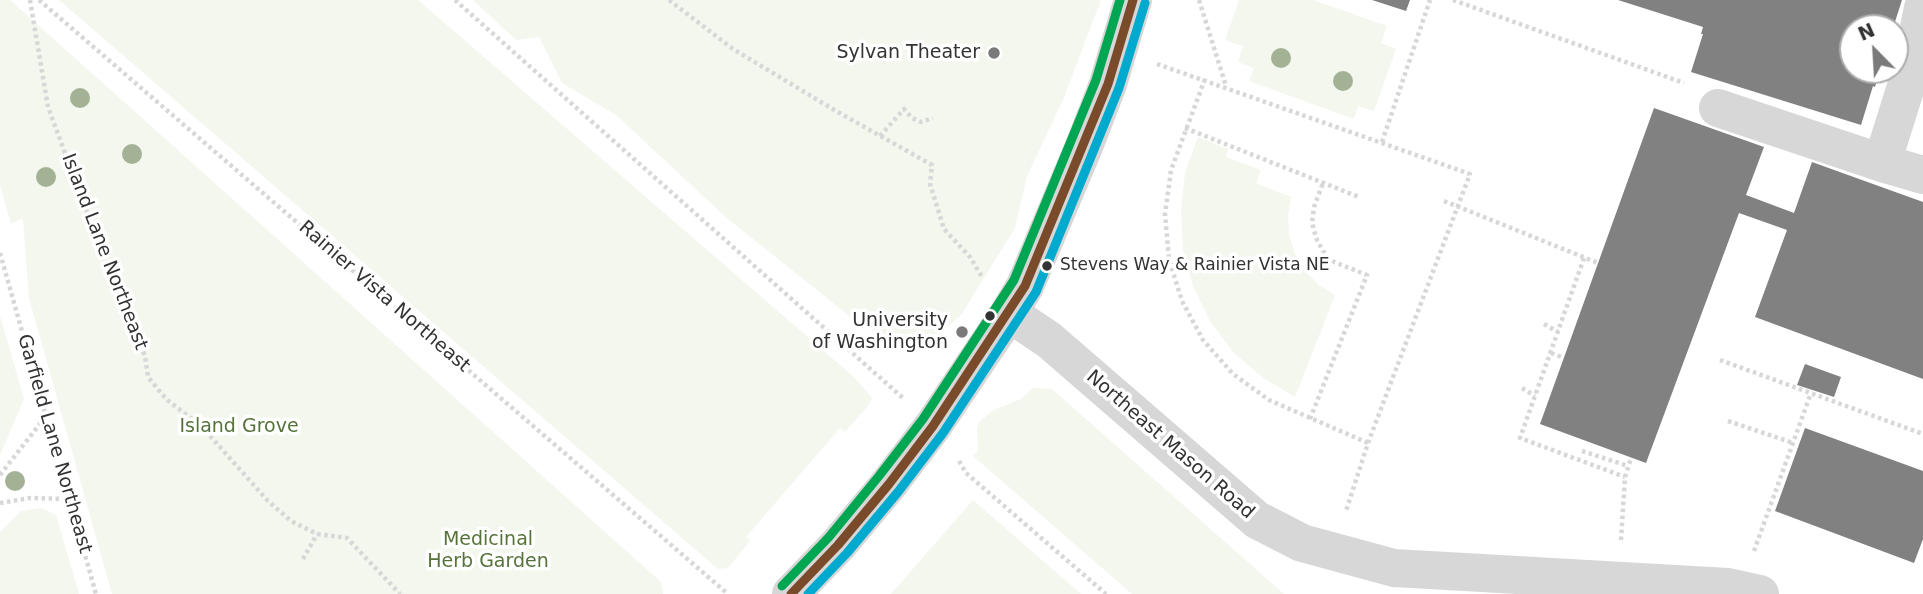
<!DOCTYPE html>
<html>
<head>
<meta charset="utf-8">
<style>
  body { margin:0 }
  #map { position:relative; width:1923px; height:594px; overflow:hidden; background:#fff; font-family:"DejaVu Sans",sans-serif }
  canvas { display:block }
  .north { position:absolute; left:1839px; top:14px; width:70px; height:70px; box-sizing:border-box; background:#fff; border:2px solid #adadad; border-radius:50%; rotate:336deg; font-size:19px; font-weight:700; line-height:28px; text-align:center; color:#333 }
  .north::after { content:''; display:block; margin:auto; width:24px; height:32px; background:#7a7a7a; clip-path:polygon(50% 0,100% 100%,50% 72%,0 100%) }
</style>
</head>
<body>
<div id="map">
<canvas width="1923" height="594"></canvas>
<div class="north">N</div>
</div>
<script>
const c = document.querySelector('canvas').getContext('2d');
c.lineJoin = 'round';
function paint(path, color) { c.fillStyle = color; c.fill(path, 'evenodd'); }
const poly = rows => new Path2D(rows.map(r => 'M' + r).join(''));
function strokePath(path, color, width, dash) { c.strokeStyle = color; c.lineWidth = width; c.lineCap = dash ? 'butt' : 'round'; c.setLineDash(dash || []); c.stroke(path); }
function label(font, color, halo, rows, align = 'center') {
  c.font = font + ' "DejaVu Sans",sans-serif'; c.lineWidth = 7; c.setLineDash([]); c.textBaseline = 'middle'; c.strokeStyle = halo; c.fillStyle = color; for (const [text, x, y, turn = 0] of rows) {
    c.save(); c.translate(x, y); c.rotate((+turn || 0) * Math.PI / 180); c.textAlign = isNaN(turn) ? turn : align; if (halo) c.strokeText(text, 0, 0); c.fillText(text, 0, 0); c.restore();
  }
}
const green = poly([
  [0,0,10,0,661,582,663,594,112,594,29,298,23,218,11,224,0,185],
  [59,0,418,0,854,377,872,398,868,406,845,432,840,428,746,537,750,541,728,568,718,569],
  [473,0,1101,0,1063,100,1027,176,1015,228,961,315,920,350,862,326,728,219,616,115,562,83,539,37,516,40],
  [1239,0,1313,0,1387,26,1381,43,1396,49,1374,111,1358,106,1354,119,1249,81,1254,68,1238,62,1243,46,1225,40],
  [1198,137,1228,149,1226,157,1261,170,1256,183,1291,197,1288,216,1289,235,1295,254,1305,271,1319,285,1335,295,1295,397,1262,377,1233,352,1210,321,1193,286,1183,250,1181,211,1185,173],
  [0,316,24,399,0,455],
  [1033,388,1052,389,1284,594,1132,594,973,456,978,450,977,427,980,421,994,410,1021,399],
  [973,500,1081,594,891,594],
  [41,508,56,515,79,594,0,594,0,532,21,511]
]);
const building = poly([
  [1372,0,1410,0,1406,11],
  [1618,0,1902,0,1893,28,1853,28,1853,70,1880,70,1875,87,1873,86,1861,125,1691,72,1703,34,1701,34,1703,27],
  [1654,108,1764,147,1746,195,1794,213,1812,162,1923,202,1923,379,1755,317,1787,230,1739,213,1646,463,1540,424],
  [1805,364,1841,377,1834,397,1797,385],
  [1805,428,1923,471,1923,539,1914,563,1775,511]
]);
const path = poly([
  [30,0,48,107,112,280,145,356,148,377,166,399,202,427,268,501,291,521,317,534,347,538,400,594],
  [39,0,728,594],
  [455,0,903,398],
  [669,0,733,49,836,111,932,165,930,184,944,229,970,257,982,277],
  [1199,0,1226,86],
  [1453,0,1684,83],
  [1157,64,1470,174,1368,443,1346,511],
  [1205,79,1171,170,1165,214,1169,259,1182,301,1203,340,1233,374,1269,400,1368,443],
  [1185,128,1359,197],
  [880,136,904,109,912,118,921,122,933,118],
  [1382,142,1430,0],
  [1444,201,1598,263],
  [0,253,96,594],
  [1584,258,1520,438,1625,477],
  [1544,324,1558,332],
  [1551,353,1564,358],
  [1720,360,1923,434],
  [1522,388,1535,396],
  [1310,419,1367,275,1334,262,1323,251,1316,238,1312,222,1314,207,1323,183],
  [1728,421,1793,443],
  [1582,451,1628,466],
  [959,461,966,473,1106,594],
  [0,475,46,416],
  [0,503,30,498,69,499],
  [1621,540,1625,477,1631,458],
  [1754,551,1811,393],
  [303,559,317,534]
]);
const minor = poly([
  [1923,8,1909,77,1882,163,1923,175],
  [1718,108,1882,163],
  [1009,313,1049,340,1257,520,1302,543,1394,568,1728,587,1760,594],
  [791,594,838,545,889,484,933,426,1009,313,1025,286,1085,144,1108,84,1133,0]
]);
const bus1 = poly([
  [791,594,838,545,889,484,933,426,1025,286,1108,84,1133,0]
]);
const bus2 = poly([
  [808,594,847,553,898,492,943,433,1036,292,1119,88,1145,3]
]);
const bus3 = poly([
  [782,586,829,537,879,476,923,419,1014,280,1096,80,1120,0]
]);
const trees = [
  [1281,58],
  [1343,81],
  [80,98],
  [132,154],
  [46,177],
  [15,481]
];
const markers = [
  [994,53,7,"#7a7a7a"],
  [1047,266,6,"#333"],
  [990,316,6,"#333"],
  [962,332,7,"#7a7a7a"]
];
const busNames = [
  ["Stevens Way & Rainier Vista NE",1060,266]
];
const poiNames = [
  ["Sylvan Theater",980,53],
  ["University",948,321],
  ["of Washington",948,343]
];
const streetNames = [
  ["Island Lane Northeast",104,252,69],
  ["Rainier Vista Northeast",384,297,41],
  ["Garfield Lane Northeast",54,444,74],
  ["Northeast Mason Road",1170,445,41]
];
const parkNames = [
  ["Island Grove",239,427],
  ["Medicinal",488,540],
  ["Herb Garden",488,562]
];
paint(green, '#f3f7ee');
paint(building, '#818181');
strokePath(path, '#d7d7d7', 4.5, [3.5, 3.5]);
strokePath(minor, '#d7d7d7', 38);
strokePath(bus1, '#7a4b2a', 9);
strokePath(bus2, '#00a9ce', 9);
strokePath(bus3, '#00a651', 9);
c.fillStyle = '#a3b294';
for (const [x, y] of trees) { c.beginPath(); c.arc(x, y, 10, 0, 2 * Math.PI); c.fill(); }
for (const [x, y, r, color] of markers) { const dot = new Path2D(); dot.arc(x, y, r, 0, 2 * Math.PI); c.fillStyle = color; c.fill(dot); strokePath(dot, '#fff', 2.5); }
label('17px', '#333', '#fff', busNames, 'left');
label('19px', '#333', '#fff', poiNames, 'right');
label('19px', '#333', '#fff', streetNames);
label('19px', '#57733c', '#fff', parkNames);
</script>
</body>
</html>
